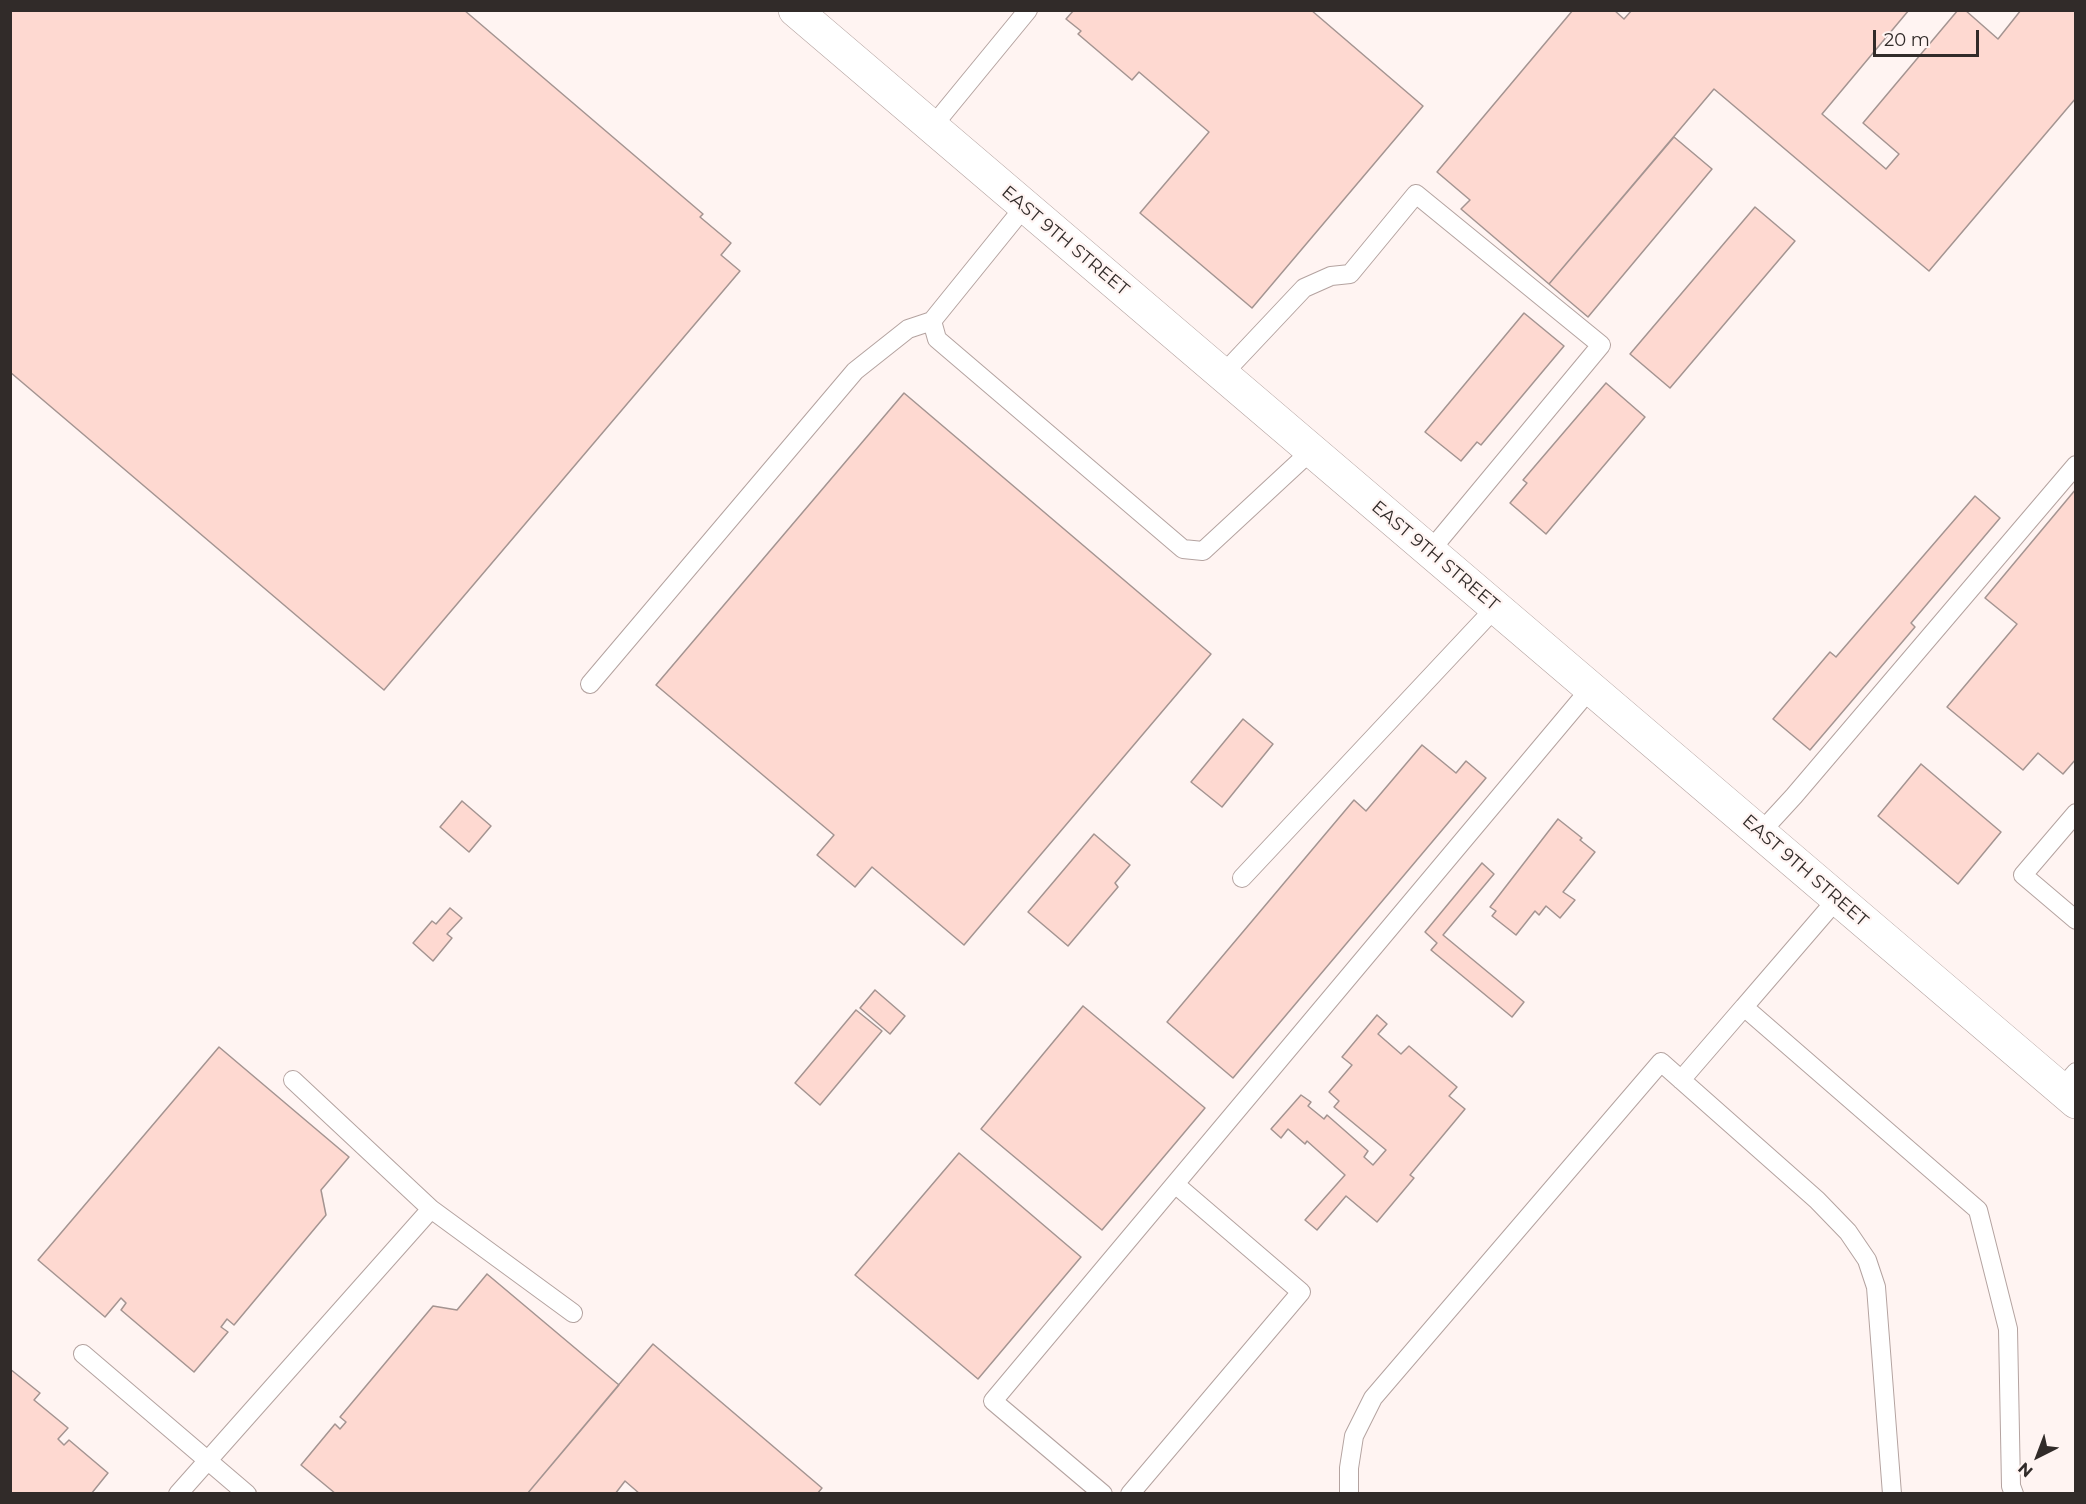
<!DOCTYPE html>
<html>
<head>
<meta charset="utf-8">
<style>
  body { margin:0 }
  #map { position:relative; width:2086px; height:1504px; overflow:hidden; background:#fff4f2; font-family:Montserrat,sans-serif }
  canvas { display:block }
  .frame { position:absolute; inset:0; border:12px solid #312b29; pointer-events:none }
  .north { position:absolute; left:2008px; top:1426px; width:60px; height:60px; -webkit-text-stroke:4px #fff4f2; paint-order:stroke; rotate:222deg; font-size:16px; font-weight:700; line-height:24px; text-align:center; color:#312b29 }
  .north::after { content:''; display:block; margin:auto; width:21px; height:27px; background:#312b29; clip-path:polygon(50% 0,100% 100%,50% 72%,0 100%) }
  .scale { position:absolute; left:1873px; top:30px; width:106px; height:27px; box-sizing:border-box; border:3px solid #312b29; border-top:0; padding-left:8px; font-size:18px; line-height:21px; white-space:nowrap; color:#312b29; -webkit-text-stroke:4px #fff4f2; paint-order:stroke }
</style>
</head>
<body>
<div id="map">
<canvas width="2086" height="1504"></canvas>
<div class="frame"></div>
<div class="north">N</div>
<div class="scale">20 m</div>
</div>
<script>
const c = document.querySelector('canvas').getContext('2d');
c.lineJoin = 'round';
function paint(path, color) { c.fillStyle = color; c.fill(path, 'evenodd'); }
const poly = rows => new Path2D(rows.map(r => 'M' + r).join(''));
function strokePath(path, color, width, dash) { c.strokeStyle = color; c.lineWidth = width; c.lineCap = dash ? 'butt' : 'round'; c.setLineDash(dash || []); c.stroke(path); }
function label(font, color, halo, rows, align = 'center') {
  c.font = font + ' Montserrat,sans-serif'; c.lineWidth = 4.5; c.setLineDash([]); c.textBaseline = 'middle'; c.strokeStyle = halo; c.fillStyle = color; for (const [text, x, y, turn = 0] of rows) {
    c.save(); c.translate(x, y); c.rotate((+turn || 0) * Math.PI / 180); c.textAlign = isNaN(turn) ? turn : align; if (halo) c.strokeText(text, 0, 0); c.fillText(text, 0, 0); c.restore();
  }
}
const building = poly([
  [10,10,464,10,703,214,700,217,731,243,721,255,740,271,384,690,10,372,10,10],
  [1074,10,1311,10,1423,106,1252,308,1140,213,1209,132,1139,72,1132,80,1078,34,1081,31,1066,19,1074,10],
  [1573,10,1614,10,1624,19,1632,10,1909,10,1822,114,1886,169,1899,154,1863,123,1958,10,1965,10,1998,39,2021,10,2076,10,2076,98,1929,271,1714,89,1549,284,1461,209,1470,200,1437,172,1573,10],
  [1674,137,1712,169,1588,317,1549,284,1674,137],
  [1755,207,1795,241,1670,388,1630,354,1755,207],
  [1524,313,1564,346,1481,445,1477,442,1461,461,1425,432,1524,313],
  [1606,383,1645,417,1546,534,1510,503,1527,483,1523,480,1606,383],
  [904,393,1211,654,964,945,872,867,855,887,817,855,834,835,656,685,904,393],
  [2076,489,2076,759,2063,774,2038,753,2023,770,1947,707,2017,624,1985,598,2076,489],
  [1975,496,2000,518,1911,623,1915,627,1810,750,1773,719,1830,652,1836,657,1975,496],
  [1243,719,1273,744,1222,807,1191,782,1243,719],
  [1422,745,1456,773,1466,761,1486,778,1233,1078,1167,1022,1354,800,1366,811,1422,745],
  [1921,764,2001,832,1958,884,1878,816,1921,764],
  [462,801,491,826,469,852,440,827,462,801],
  [1558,819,1582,838,1580,840,1595,852,1563,892,1575,900,1560,918,1546,906,1539,915,1535,911,1516,935,1492,916,1496,911,1490,907,1558,819],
  [1094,834,1130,865,1115,883,1118,887,1068,946,1028,912,1094,834],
  [1482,863,1494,874,1443,935,1524,1002,1512,1017,1431,950,1437,943,1425,932,1482,863],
  [450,908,462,918,447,934,452,938,433,961,413,943,432,921,436,924,450,908],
  [875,990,905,1016,890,1034,860,1008,875,990],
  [1083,1006,1205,1108,1102,1230,981,1129,1083,1006],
  [856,1010,882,1031,820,1105,795,1083,856,1010],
  [1377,1015,1387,1024,1378,1034,1401,1054,1409,1046,1457,1087,1449,1096,1465,1109,1410,1175,1414,1178,1377,1222,1346,1196,1317,1230,1305,1220,1345,1175,1307,1141,1305,1144,1288,1129,1281,1138,1271,1129,1301,1095,1311,1102,1308,1106,1324,1119,1327,1115,1368,1151,1364,1157,1373,1165,1386,1150,1334,1107,1339,1101,1329,1092,1352,1065,1342,1057,1377,1015],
  [219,1047,349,1157,321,1190,326,1215,234,1325,227,1319,221,1327,228,1332,194,1372,121,1310,126,1303,121,1298,105,1317,38,1260,219,1047],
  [959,1153,1081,1257,978,1379,855,1275,959,1153],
  [487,1274,619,1385,527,1494,336,1494,301,1465,335,1424,340,1429,346,1422,340,1417,433,1306,457,1310,487,1274],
  [653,1344,822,1488,817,1494,640,1494,625,1481,615,1494,527,1494,653,1344],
  [10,1369,40,1393,34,1400,68,1428,58,1439,64,1445,69,1440,108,1473,91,1494,10,1494,10,1369]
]);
const lane = poly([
  [932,127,1028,10],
  [1025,206,932,321,937,339,1183,549,1203,551,1311,451],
  [1222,375,1304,288,1331,276,1350,274,1416,194,1601,345,1430,551],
  [590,684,855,371,908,329,932,321],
  [2076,813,2023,875,2076,920],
  [1760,833,1794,796,2076,465],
  [1242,878,1496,607],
  [1837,899,1744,1007,1978,1210,2008,1329,2011,1486,2014,1494],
  [293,1080,431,1209],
  [1681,1080,1744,1007],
  [2061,1089,2076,1072],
  [83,1354,247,1494],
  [178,1494,431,1209,573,1313],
  [1103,1494,993,1401,1590,689],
  [1130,1494,1301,1292,1175,1184],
  [1349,1494,1349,1468,1354,1436,1373,1398,1661,1062,1817,1200,1848,1232,1867,1260,1876,1287,1892,1494]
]);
const secondary = poly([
  [795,10,2076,1102]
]);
const streetNames = [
  ["EAST 9TH STREET",1065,241,40],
  ["EAST 9TH STREET",1435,556,40],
  ["EAST 9TH STREET",1805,871,41]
];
paint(building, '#fed9d1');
strokePath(building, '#a49491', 1.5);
strokePath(lane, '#b4a3a0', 20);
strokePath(secondary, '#b4a3a0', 34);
strokePath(lane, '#fff', 18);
strokePath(secondary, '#fff', 33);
label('18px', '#312b29', '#fff4f2', streetNames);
</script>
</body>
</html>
